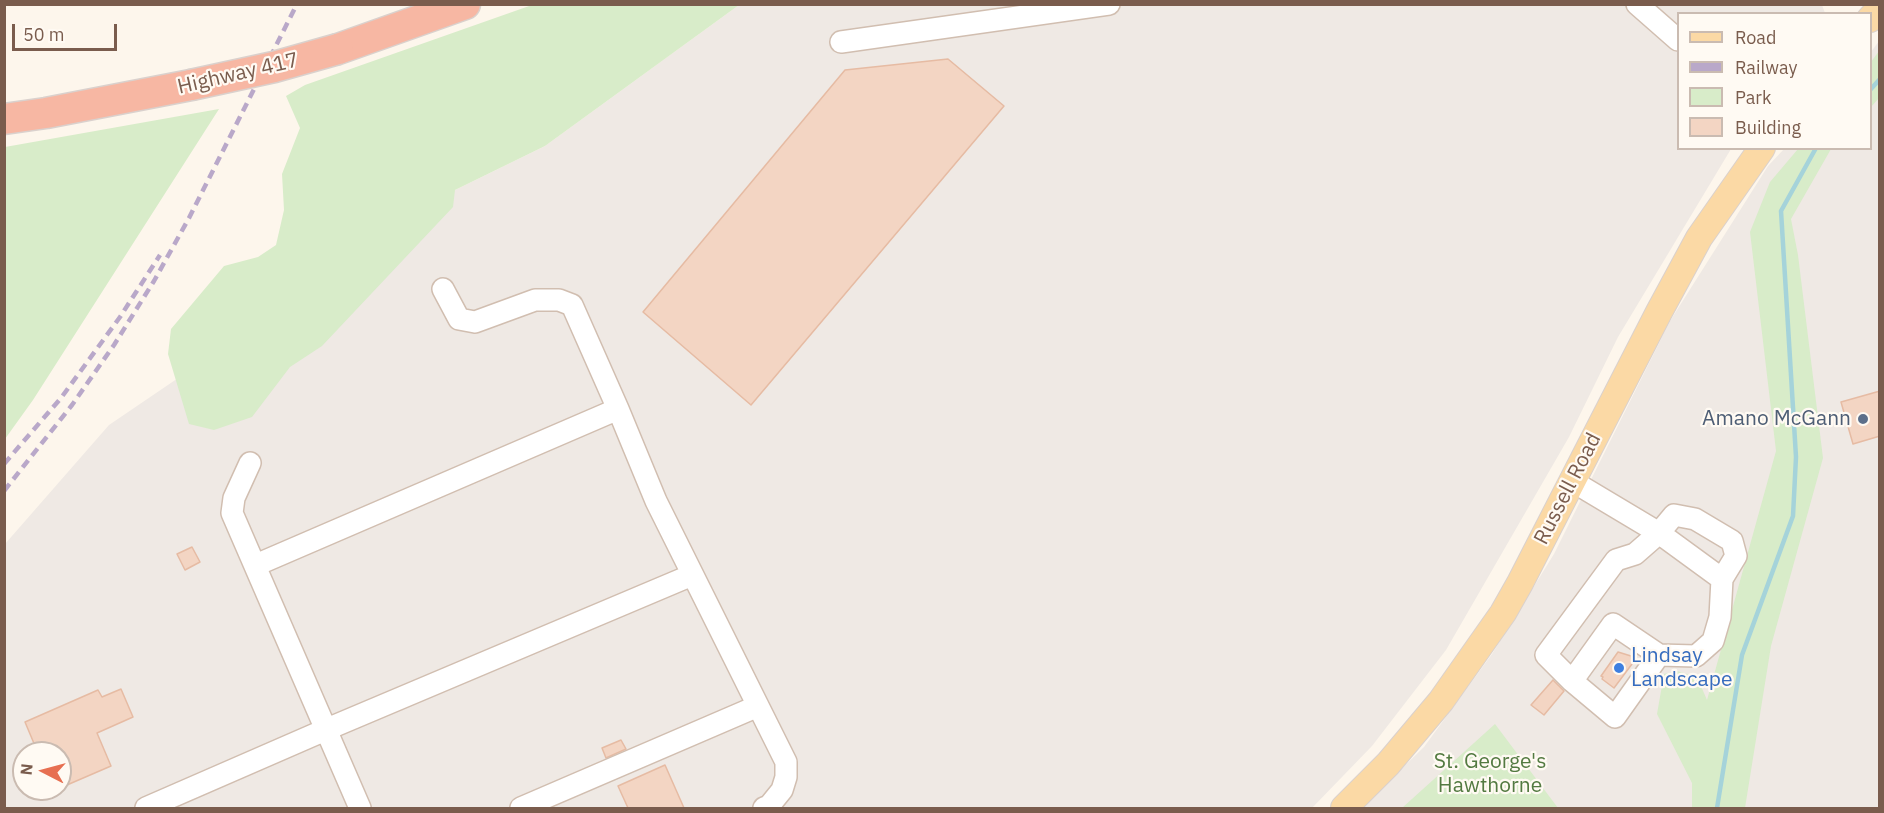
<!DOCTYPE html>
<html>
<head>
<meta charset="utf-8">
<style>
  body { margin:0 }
  #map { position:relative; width:1884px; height:813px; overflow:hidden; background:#fdf6ec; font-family:"IBM Plex Sans",sans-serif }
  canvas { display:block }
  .frame { position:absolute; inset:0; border:6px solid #7a5c4d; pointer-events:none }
  .legend { position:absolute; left:1677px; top:12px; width:195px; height:138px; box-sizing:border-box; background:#fffaf3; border:2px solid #cabbb1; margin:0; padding:8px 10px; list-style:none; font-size:18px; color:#7a5c4d }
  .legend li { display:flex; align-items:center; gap:12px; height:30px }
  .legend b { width:30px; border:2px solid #cabbb1 }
  .north { position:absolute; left:12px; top:741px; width:60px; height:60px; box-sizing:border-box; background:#fffaf3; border:2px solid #cabbb1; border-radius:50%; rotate:276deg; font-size:16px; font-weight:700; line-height:24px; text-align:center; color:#7a5c4d }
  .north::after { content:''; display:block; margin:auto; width:21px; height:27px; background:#e76f51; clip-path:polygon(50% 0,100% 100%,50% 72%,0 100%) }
  .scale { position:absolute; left:12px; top:24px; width:105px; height:27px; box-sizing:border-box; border:3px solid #7a5c4d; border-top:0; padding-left:8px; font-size:18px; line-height:21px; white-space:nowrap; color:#7a5c4d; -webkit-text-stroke:4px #fffaf3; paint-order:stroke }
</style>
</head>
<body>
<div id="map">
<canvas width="1884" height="813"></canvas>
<div class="frame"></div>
<ul class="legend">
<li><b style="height:8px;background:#fbd9a5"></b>Road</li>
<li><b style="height:8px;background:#b9a8c9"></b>Railway</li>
<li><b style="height:16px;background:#d8ecc9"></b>Park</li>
<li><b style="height:16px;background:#f3d5c3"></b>Building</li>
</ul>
<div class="north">N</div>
<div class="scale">50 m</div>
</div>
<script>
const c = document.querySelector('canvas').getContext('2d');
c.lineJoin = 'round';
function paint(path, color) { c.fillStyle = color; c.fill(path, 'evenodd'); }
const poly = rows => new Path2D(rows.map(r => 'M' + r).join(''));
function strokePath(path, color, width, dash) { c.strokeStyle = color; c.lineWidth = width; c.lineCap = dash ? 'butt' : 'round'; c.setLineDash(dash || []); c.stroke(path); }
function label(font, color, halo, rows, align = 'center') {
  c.font = font + ' "IBM Plex Sans",sans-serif'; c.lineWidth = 4.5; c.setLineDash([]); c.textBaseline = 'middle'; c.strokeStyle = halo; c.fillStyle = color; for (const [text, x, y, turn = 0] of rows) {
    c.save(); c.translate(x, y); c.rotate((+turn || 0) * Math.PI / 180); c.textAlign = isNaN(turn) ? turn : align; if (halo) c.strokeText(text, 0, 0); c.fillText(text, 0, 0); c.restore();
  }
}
const industrial = poly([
  [739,5,1822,5,1825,13,1678,14,1678,148,1731,149,1618,337,1569,437,1446,650,1372,746,1312,808,5,808,5,544,109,425,455,190,545,146],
  [24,753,60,753,60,789,24,789],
  [1879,41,1879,808,1361,808,1424,747,1492,654,1554,554,1670,321,1768,166,1784,149,1870,148,1871,52]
]);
const green = poly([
  [532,5,739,5,545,146,455,190,453,207,322,346,290,367,252,417,214,430,189,424,168,354,171,329,224,266,258,257,276,245,284,210,282,174,300,128,286,96,305,85],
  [1879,51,1879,98,1871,107,1871,62],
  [219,109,33,400,5,439,5,147],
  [1798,149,1831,149,1791,219,1798,255,1823,458,1771,646,1745,808,1692,808,1692,783,1657,714,1664,674,1677,671,1697,677,1707,700,1776,451,1750,232,1770,182],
  [1495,724,1558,808,1402,808]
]);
const stream = poly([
  [1870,90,1880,79],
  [1717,808,1742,655,1793,516,1796,457,1781,211,1816,148]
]);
const building = poly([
  [948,59,1004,106,751,405,643,312,845,70,948,59],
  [1880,391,1880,436,1853,444,1841,402,1880,391],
  [192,547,200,562,185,570,177,554,192,547],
  [1618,652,1631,656,1632,664,1614,688,1602,679,1603,677,1601,676,1618,652],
  [1553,680,1564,691,1544,715,1531,705,1553,680],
  [121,689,133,717,97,733,111,766,60,788,60,753,38,753,25,722,98,690,102,697,121,689],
  [621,740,626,749,606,758,602,748,621,740],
  [665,765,684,808,628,808,618,786,665,765]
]);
const minor = poly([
  [1637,4,1678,40],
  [841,42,1109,4],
  [443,289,459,319,475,322,535,300,559,300,572,305,618,409,656,501,786,762,786,777,782,790,769,806,764,808],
  [250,463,234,498,232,513,360,808],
  [1572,481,1659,533,1722,579,1720,617,1713,641,1696,656,1659,655,1615,717,1572,681,1546,655,1616,560,1635,554,1659,533,1674,515,1695,519,1732,541,1736,556,1722,579],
  [256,565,618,409],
  [1572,681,1613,624,1659,655],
  [146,808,325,730,692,575],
  [521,808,758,706]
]);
const major = poly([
  [1870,19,1880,8],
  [1344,808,1388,764,1441,701,1503,613,1520,583,1659,312,1699,238,1762,148]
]);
const highway = poly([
  [338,49,465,4],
  [4,119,46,113,191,85]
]);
const rail = poly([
  [4,464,61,398,120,317,160,255],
  [4,491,72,405,114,345,154,281,189,218,297,4]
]);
const highwayBridge = poly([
  [191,85,274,67,338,49]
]);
const markers = [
  [1863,419,6,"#5c6f8a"],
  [1619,668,6,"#3f7fe0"]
];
const streetNames = [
  ["Highway 417",238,74,-13],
  ["Russell Road",1568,489,-63]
];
const serviceNames = [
  ["Amano McGann",1851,419]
];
const shopNames = [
  ["Lindsay",1631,656],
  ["Landscape",1631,680]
];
const parkNames = [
  ["St. George's",1490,762],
  ["Hawthorne",1490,786]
];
paint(industrial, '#efe9e4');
paint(green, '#d8ecc9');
strokePath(stream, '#a5d3da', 4.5);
paint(building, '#f3d5c3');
strokePath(building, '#e6bba3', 1.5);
strokePath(minor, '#d1beb0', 24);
strokePath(major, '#dad1cd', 28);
strokePath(highway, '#dad1cd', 33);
strokePath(minor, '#fff', 21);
strokePath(major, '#fbd9a5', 26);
strokePath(highway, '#f7b7a3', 30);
strokePath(rail, '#b9a8c9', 4.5, [9, 6]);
strokePath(highwayBridge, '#dad1cd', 33, []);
strokePath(highwayBridge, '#f7b7a3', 30);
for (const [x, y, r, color] of markers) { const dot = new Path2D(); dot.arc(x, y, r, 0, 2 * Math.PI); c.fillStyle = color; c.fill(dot); strokePath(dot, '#fffaf3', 2); }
label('21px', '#7a5c4d', '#fffaf3', streetNames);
label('21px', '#4e5e75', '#fffaf3', serviceNames, 'right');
label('21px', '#366cbe', '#fffaf3', shopNames, 'left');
label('21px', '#537a41', '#fffaf3', parkNames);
</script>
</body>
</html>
